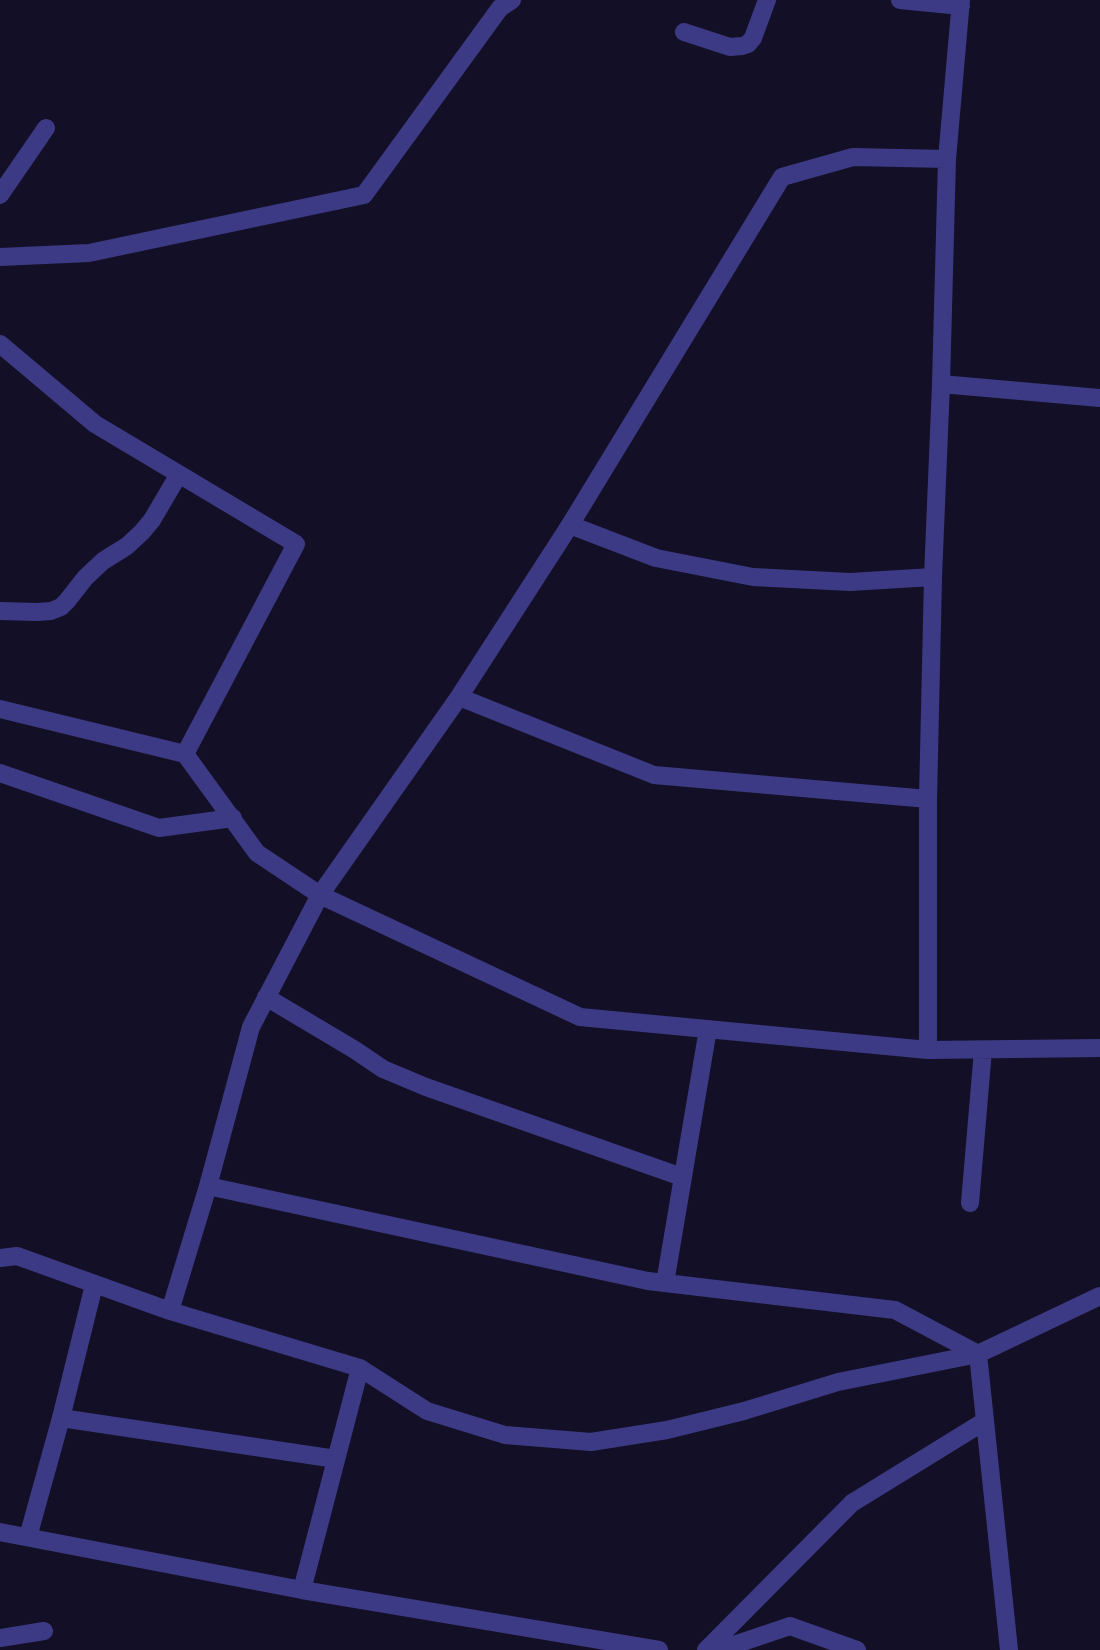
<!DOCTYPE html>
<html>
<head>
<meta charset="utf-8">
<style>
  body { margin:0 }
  canvas { display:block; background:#130f26 }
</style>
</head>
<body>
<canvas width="1100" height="1650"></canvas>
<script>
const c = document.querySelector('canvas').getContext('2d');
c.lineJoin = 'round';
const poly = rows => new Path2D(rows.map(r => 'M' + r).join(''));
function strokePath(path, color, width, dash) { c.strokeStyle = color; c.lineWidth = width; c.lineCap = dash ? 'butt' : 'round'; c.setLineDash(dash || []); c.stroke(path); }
const minor = poly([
  [900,0,961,6],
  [684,32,730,47,742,46,748,44,753,38,767,0],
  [0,195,46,128],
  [0,257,89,253,364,195,500,8,512,0],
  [0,344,95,424,296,544,185,754,257,853,320,895,580,1017,928,1050,1100,1048],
  [941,384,1100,398],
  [570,525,656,558,753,577,850,582,933,577],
  [0,611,37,612,51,611,61,607,67,601,85,578,103,561,127,546,142,532,152,520,179,474],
  [459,697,654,775,928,799],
  [0,709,185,754],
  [0,773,159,828,233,818],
  [266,997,355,1050,383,1069,426,1087,682,1177],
  [928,1050,928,799,933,577,941,384,947,159,961,0],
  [208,1186,648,1281,895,1310,978,1354,1009,1650],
  [970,1203,983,1050],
  [0,1258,17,1256,170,1311,360,1368,427,1411,505,1435,591,1442,667,1430,744,1411,838,1382,978,1354,1100,1296],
  [665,1283,708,1029],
  [170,1311,208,1186,251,1027,320,895,459,697,570,525,782,177,853,157,947,159],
  [61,1418,336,1459],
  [0,1532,302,1590,659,1650],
  [28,1537,61,1418,94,1285],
  [302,1590,360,1368],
  [0,1638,44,1631],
  [706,1650,852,1503,985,1421],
  [719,1650,790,1626,857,1650]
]);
strokePath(minor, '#3d3a85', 18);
</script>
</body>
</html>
